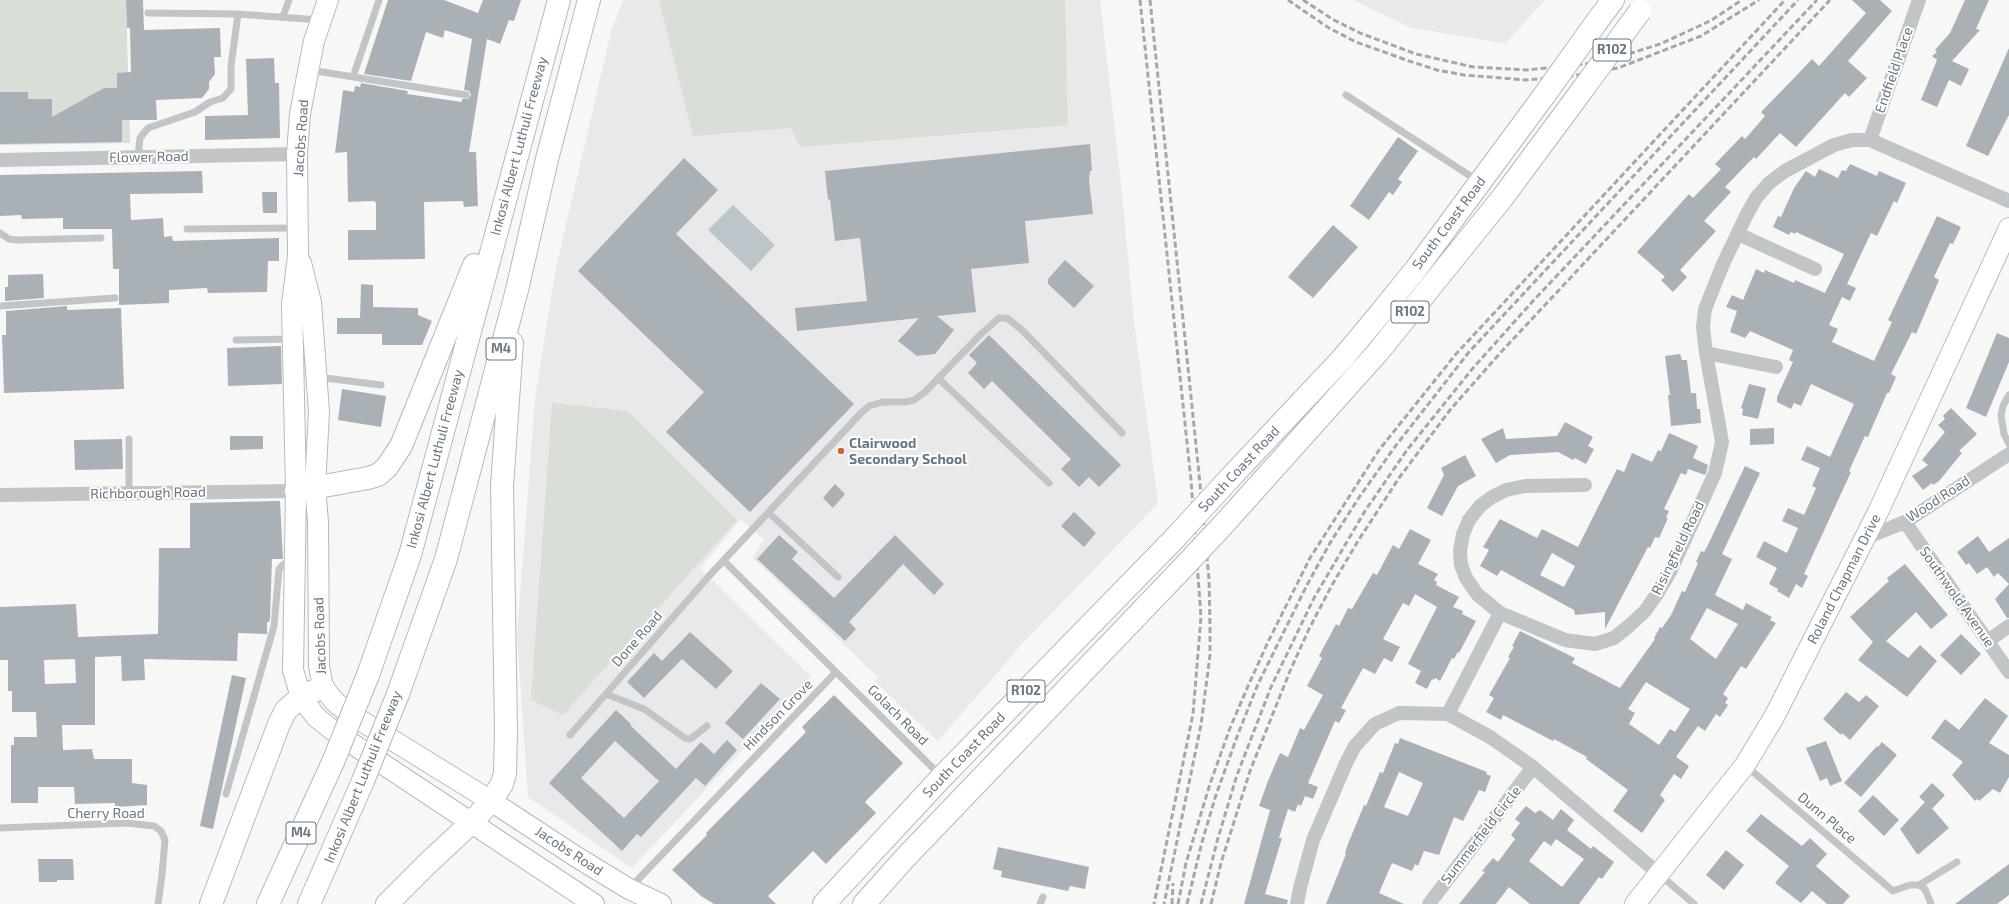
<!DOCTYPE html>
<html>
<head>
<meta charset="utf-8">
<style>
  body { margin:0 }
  canvas { display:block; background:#f7f8f5 }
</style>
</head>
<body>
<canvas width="2009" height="904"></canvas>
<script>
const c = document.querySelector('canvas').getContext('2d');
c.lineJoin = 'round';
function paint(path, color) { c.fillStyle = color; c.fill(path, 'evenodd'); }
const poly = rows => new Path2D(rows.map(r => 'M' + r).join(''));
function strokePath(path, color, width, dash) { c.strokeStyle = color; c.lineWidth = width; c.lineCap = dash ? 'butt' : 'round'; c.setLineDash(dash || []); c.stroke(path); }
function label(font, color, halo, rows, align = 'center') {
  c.font = font + ' "Exo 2",sans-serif'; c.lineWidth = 4; c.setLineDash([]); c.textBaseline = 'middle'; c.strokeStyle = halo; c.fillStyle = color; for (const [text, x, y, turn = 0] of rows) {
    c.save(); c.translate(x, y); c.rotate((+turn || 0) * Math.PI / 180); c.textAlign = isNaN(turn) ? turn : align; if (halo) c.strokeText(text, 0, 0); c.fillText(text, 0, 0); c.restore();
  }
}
const built = poly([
  [623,0,1100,0,1121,183,1133,313,1158,503,1022,644,938,741,874,681,878,677,753,558,758,548,764,540,741,519,700,568,811,677,632,868,528,797,517,635,535,399,555,272,611,32],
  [1353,0,1545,0,1505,44,1409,27]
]);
const green = poly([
  [0,0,126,0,130,143,0,145],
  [659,0,1065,0,1068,125,800,147,791,128,693,136],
  [552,403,628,411,737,520,563,715,531,700]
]);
const water = poly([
  [733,205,775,245,751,271,708,230]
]);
const building = poly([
  [126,0,143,0,144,30,220,28,221,57,214,57,215,74,209,82,209,89,202,98,156,100,157,120,122,120,122,142,0,144,0,92,28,92,28,99,52,99,52,117,104,88,117,88,117,73,131,72,130,28,127,28],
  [388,0,444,0,478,13,483,0,521,0,514,21,509,20,500,44,487,39,469,152,476,152,478,206,464,207,463,201,424,202,425,259,348,260,348,230,376,230,376,203,374,201,348,202,347,152,335,153,343,90,354,92,355,86,360,87,361,83,408,91,407,94,462,102,462,99,468,99,471,95,469,91,464,90,472,39,445,30,443,38,426,32,411,81,364,74],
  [1852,0,1880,0,1892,11,1848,61,1867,78,1849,97,1845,93,1796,147,1780,133,1756,159,1754,157,1725,187,1731,192,1704,221,1716,231,1680,270,1687,277,1673,292,1661,280,1665,277,1637,252,1689,194,1693,198,1721,169,1715,164,1742,136,1745,139,1765,116,1761,112,1796,76,1812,59,1819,66,1866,13],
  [1965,0,1989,0,1976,29,1980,30,1952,61,1969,69,1961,86,1949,80,1937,107,1921,100,1937,60,1932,56,1937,52,1935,50,1950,33],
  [2009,48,2009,115,1988,156,1966,146],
  [274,58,275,83,279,83,280,138,205,140,205,116,248,115,246,59],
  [1398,137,1418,151,1398,179,1402,182,1393,195,1389,192,1369,220,1350,206],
  [1090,144,1092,171,1090,171,1089,181,1093,214,1025,221,1029,263,971,269,976,312,937,316,954,330,935,354,917,356,898,341,919,318,797,331,795,308,867,301,860,238,835,241,830,199,828,200,825,171],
  [684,158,718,190,676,234,854,404,750,512,666,432,704,392,578,271],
  [1850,164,1877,176,1879,171,1906,183,1897,203,1894,201,1877,236,1871,233,1847,284,1856,288,1850,301,1842,297,1829,325,1838,329,1832,342,1874,361,1892,322,1888,320,1937,216,1961,227,1953,244,1950,243,1934,277,1939,280,1916,334,1912,332,1891,374,1896,377,1889,393,1887,393,1868,437,1865,436,1849,471,1851,472,1804,574,1808,576,1802,588,1796,584,1789,598,1777,591,1778,589,1769,584,1777,568,1756,557,1764,541,1787,553,1798,528,1782,521,1788,508,1804,515,1816,488,1812,486,1820,468,1801,460,1807,446,1830,457,1854,404,1811,384,1801,406,1794,403,1791,409,1777,402,1777,397,1793,362,1789,360,1793,350,1750,331,1745,338,1730,332,1737,311,1726,307,1732,295,1743,300,1756,269,1764,273,1765,270,1794,283,1795,280,1825,293,1844,254,1796,232,1795,234,1791,232,1789,235,1773,227,1778,216,1781,217,1794,188,1806,171,1815,177,1819,169,1838,178,1842,170,1846,171],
  [202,171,203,193,130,194,131,220,163,218,164,237,172,236,173,241,279,238,279,261,268,261,267,292,208,293,207,288,169,290,169,303,119,305,119,269,113,269,112,229,63,229,63,218,22,219,21,215,0,216,0,175],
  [262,192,277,192,277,213,263,213],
  [1333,225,1358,247,1313,298,1288,277],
  [1065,260,1094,286,1074,308,1048,284,1048,279],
  [43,274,44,298,5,301,5,287,8,287,8,275],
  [361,284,373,285,373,307,418,308,418,315,432,321,422,345,382,345,382,334,337,334,337,318,360,318],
  [67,306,67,310,121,308,124,389,4,393,2,335,6,335,6,311],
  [1997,333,2009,338,2009,362,1986,417,1966,408],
  [989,335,1121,465,1099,487,1089,477,1079,487,1061,469,1071,459,992,381,984,389,968,373,977,363,969,355],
  [281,346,282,384,228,386,227,348],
  [1680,354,1682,360,1687,360,1691,393,1696,393,1697,409,1700,409,1701,423,1671,426,1668,395,1670,395,1665,356],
  [1749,384,1766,388,1758,419,1742,415,1743,409,1741,408],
  [342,389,386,396,381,427,338,420],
  [1951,408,1977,434,1959,451,1962,453,1939,481,1933,485,1932,483,1923,490,1912,476,1928,465,1922,460,1945,432,1938,425,1945,419,1943,416],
  [1565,422,1593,437,1588,446,1594,449,1586,464,1575,458,1573,460,1558,452,1510,455,1496,463,1481,439,1503,428,1506,439,1557,436],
  [1774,428,1774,444,1750,445,1750,429],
  [1669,433,1698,446,1693,458,1708,465,1707,470,1705,475,1688,469,1686,475,1681,473,1664,509,1669,511,1666,518,1668,518,1659,538,1655,537,1650,548,1648,547,1605,629,1605,612,1575,615,1574,610,1501,570,1497,576,1480,566,1489,550,1483,547,1500,519,1537,538,1542,529,1578,547,1617,469,1624,472,1632,453,1652,462,1658,450,1661,451],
  [1552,553,1575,566,1564,587,1540,575],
  [230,436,263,436,263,449,230,450],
  [122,439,123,469,75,470,74,440],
  [1465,455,1476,476,1458,486,1442,516,1427,508,1444,475,1441,468],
  [1745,466,1760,473,1722,554,1732,559,1715,595,1743,610,1746,603,1772,617,1770,620,1776,623,1746,669,1741,666,1723,694,1728,698,1725,703,1728,705,1720,717,1716,714,1705,731,1698,726,1676,757,1689,766,1681,779,1674,774,1660,795,1665,800,1642,833,1613,811,1628,790,1586,759,1587,757,1554,739,1553,741,1503,715,1501,720,1486,712,1494,698,1489,695,1510,658,1508,657,1514,647,1512,646,1520,631,1575,658,1572,663,1620,688,1655,639,1654,638,1660,627,1662,628,1671,615,1682,591,1685,592,1698,563,1696,562,1701,551,1704,552,1707,547],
  [1707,608,1738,624,1716,659,1690,639],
  [1646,682,1690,709,1675,732,1670,729,1659,745,1629,724,1635,713,1628,709],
  [835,484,845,494,833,508,823,498],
  [280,501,283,559,272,559,270,619,269,622,267,622,267,634,238,633,237,661,144,659,145,680,122,681,121,656,95,657,95,725,62,725,63,750,92,749,94,759,132,759,132,783,147,785,147,805,115,807,115,803,75,804,74,787,38,787,38,803,11,803,11,745,14,745,14,737,37,737,36,712,12,712,12,691,8,691,8,660,0,660,0,607,76,604,78,637,158,634,159,548,190,548,190,503],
  [75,659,76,683,45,684,44,660],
  [1074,512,1096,533,1084,547,1061,526],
  [1410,529,1431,540,1418,564,1438,574,1434,580,1437,582,1436,585,1459,597,1453,607,1463,611,1462,614,1476,621,1459,653,1458,652,1454,659,1452,658,1440,681,1435,678,1434,680,1432,679,1427,689,1415,683,1421,671,1408,664,1437,607,1415,594,1409,606,1403,603,1383,639,1400,647,1392,662,1384,658,1375,674,1363,668,1341,708,1346,710,1339,723,1335,721,1308,783,1318,787,1313,799,1305,796,1301,806,1298,804,1295,812,1288,809,1279,838,1282,838,1265,894,1288,900,1287,904,1244,904,1270,810,1259,806,1268,781,1280,753,1288,757,1300,728,1304,730,1323,695,1307,686,1322,658,1319,656,1336,624,1339,626,1348,608,1352,609,1373,573,1377,575,1393,545,1399,549],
  [779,535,798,552,792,559,834,598,895,535,944,584,934,595,903,564,849,622,856,629,845,641,757,559],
  [1978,536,1989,552,2009,538,2009,618,2007,618,1995,599,2009,584,1998,573,1994,577,1987,567,1977,574,1969,563,1966,565,1957,552],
  [1905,564,1948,615,1931,629,1916,612,1886,641,1908,658,1920,645,1937,661,1907,697,1858,660,1873,642,1850,617,1889,581,1887,578],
  [690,632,733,671,716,689,682,659,644,698,627,682,654,653,662,661],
  [1961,634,1981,654,1961,675,1940,655],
  [232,675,246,678,213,829,200,826],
  [761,683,780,699,743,739,725,723],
  [1846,692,1859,702,1866,695,1879,706,1850,740,1842,733,1841,735,1823,719],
  [834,695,903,763,865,802,876,813,826,864,813,851,768,896,776,904,714,904,701,896,672,870,707,835,706,833,806,732,802,727],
  [1985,698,2008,716,1989,743,2009,755,2009,777,2000,793,1993,789,1979,801,1977,799,1975,801,1952,775,1963,762,1931,738,1945,719,1959,730],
  [616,710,631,724,630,725,676,769,701,742,714,754,727,740,737,750,705,786,696,778,641,837,637,834,622,851,549,783],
  [615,741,659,781,624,818,581,778],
  [1400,738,1487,772,1486,774,1491,776,1485,792,1479,790,1463,821,1454,817,1439,855,1424,851,1418,866,1415,864,1412,871,1392,863,1379,893,1404,904,1326,904,1346,854,1345,853,1348,844,1364,805,1366,806,1380,772,1383,773,1395,743,1398,744],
  [1399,772,1423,783,1408,816,1384,807],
  [1826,741,1842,781,1830,786,1827,778,1820,781,1806,748],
  [1882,742,1897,755,1861,797,1844,783,1877,746,1878,747],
  [1932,783,1945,795,1932,809,1929,805,1949,828,1919,854,1917,854,1900,829,1925,802,1919,797],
  [1873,795,1899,820,1884,836,1858,811],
  [1526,806,1535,813,1540,810,1553,820,1561,809,1574,820,1567,830,1591,849,1593,846,1614,862,1602,879,1599,877,1579,904,1530,904,1509,887,1496,904,1459,904,1485,872,1482,871,1493,858,1498,862,1515,839,1511,835,1520,823,1515,819],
  [1556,839,1584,859,1562,887,1529,861,1544,841,1551,846],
  [1761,814,1802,846,1810,838,1827,854,1816,866,1850,896,1843,904,1827,904,1812,891,1801,903,1775,883,1789,866,1746,831],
  [998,847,1089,867,1085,889,1070,886,1068,891,1001,877,1002,871,993,869],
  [1726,850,1744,865,1724,890,1706,875],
  [38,859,73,859,74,880,57,880,57,882,39,882],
  [2009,864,2009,895,1997,904,1955,904]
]);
const lane = poly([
  [148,13,238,14,319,20],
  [283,16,289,0],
  [310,70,466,95],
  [353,77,379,0],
  [1346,95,1478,181],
  [138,157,140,138,148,128,195,112,210,102,223,98,231,89,231,66,238,14],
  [187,229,296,228],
  [0,233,9,239,17,240,101,238],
  [0,306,115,298],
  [236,340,292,339],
  [317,377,381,385],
  [938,378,1049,483],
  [2009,395,2003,406,2001,416,2004,434,2009,444],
  [129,439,129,492],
  [769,513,838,577],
  [724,561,940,775],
  [606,694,644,709,685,738,690,739,693,737,707,726],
  [570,735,709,576,860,414,869,406,883,402,905,402,914,400,925,392,982,333,999,318,1007,318,1022,330,1122,433],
  [1746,766,1893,891,1910,885,1919,885,1925,889,1931,904],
  [226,794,274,626,279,569,284,564,293,562],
  [0,828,126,823,154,826,161,831,165,840,162,875,158,904],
  [1659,874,1694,904],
  [1919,885,1957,862],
  [630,888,836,672],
  [1040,904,1043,897]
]);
const street = poly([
  [1870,140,1919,0],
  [0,160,297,154],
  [1738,234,1815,269],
  [1706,353,1776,367],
  [1585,485,1525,486,1506,490,1492,497,1480,506,1469,520,1463,534,1460,551,1461,565,1466,578,1477,594,1500,613,1565,640,1595,644,1614,638,1630,625,1645,611,1657,594,1670,572,1715,473,1722,442,1706,353,1703,327,1705,309,1723,264,1746,216,1756,198,1769,183,1785,171,1834,145,1852,140,1870,140,2009,201],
  [0,495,296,491],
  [1905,522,2009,672],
  [1865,538,1905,522,2009,454],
  [1988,641,2009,626],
  [1448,714,1500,613],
  [1297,904,1300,888,1313,840,1347,761,1355,746,1375,724,1399,713,1448,714,1490,737,1533,767,1659,874],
  [1429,904,1533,767]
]);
const secondary = poly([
  [328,0,314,41,306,82,300,114,297,154,298,256,292,304,296,491,293,670,301,697,316,717,336,733,594,904],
  [301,263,311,302,319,412,315,487,318,522,319,666,323,687,334,701,347,712,491,801,575,856,629,889,661,904],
  [1635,904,1745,765,1774,717,1878,512,2009,228]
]);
const highway = poly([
  [1598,20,1613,0],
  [1229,479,1342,359,1378,316,1416,269,1543,97],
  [296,491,368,478,378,475,387,467,401,446,474,265],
  [1223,525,1378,352,1503,197,1583,89],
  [368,675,410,555,559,0],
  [398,694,446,559,517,290,547,159,589,0],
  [211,904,279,724,286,710,301,697,323,687],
  [268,904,333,762],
  [309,904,363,781],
  [387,904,428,863,471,823,491,801,502,784,505,773,506,731,502,486,512,343],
  [824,904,942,777,1175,538],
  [864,904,904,859,1177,574]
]);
const rail = poly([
  [1140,0,1191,480,1201,617,1193,714,1154,904],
  [1150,0,1199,474,1209,579,1210,626,1210,655,1201,725,1164,904],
  [1288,0,1329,28,1356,42,1409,61,1437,70,1464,75,1525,80,1566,77,1618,68,1701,36,1759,0],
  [1303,0,1334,20,1360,33,1416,54,1473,67,1527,70,1603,62,1660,44,1710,21,1742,0],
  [1172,904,1173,883],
  [1178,904,1186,863,1210,784,1230,728,1249,684,1268,642,1310,558,1379,450,1456,354,1785,0],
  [1187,904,1202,842,1216,795,1238,734,1258,684,1307,585,1330,543,1358,499,1394,448,1469,352,1798,0],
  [1201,904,1218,838,1237,775,1271,687,1314,598,1365,511,1407,450,1473,368,1533,301,1817,0],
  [1211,904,1221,863,1250,771,1290,671,1309,629,1332,585,1358,541,1399,478,1450,410,1502,351,1830,0]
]);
const highwayBridge = poly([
  [1583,89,1640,11],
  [1543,97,1598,20],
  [1175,538,1229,479],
  [1177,574,1223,525],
  [333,762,368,675],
  [363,781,398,694]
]);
const markers = [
  [841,451,4,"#da6032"]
];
const shields = [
  [1612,50,38],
  [1410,312,38],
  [501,349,30],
  [1026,691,38],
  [301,833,30]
];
const shieldNames = [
  ["R102",1612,50],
  ["R102",1410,312],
  ["M4",501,349],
  ["R102",1026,691],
  ["M4",301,833]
];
const streetNames = [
  ["Endfield Place",1894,70,-71],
  ["Jacobs Road",301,138,-86],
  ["Inkosi Albert Luthuli Freeway",519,146,-75],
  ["Flower Road",149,157,-1],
  ["South Coast Road",1449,223,-53],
  ["Inkosi Albert Luthuli Freeway",435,459,-75],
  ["South Coast Road",1239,469,-47],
  ["Richborough Road",148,493,-1],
  ["Wood Road",1938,499,-33],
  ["Risingfield Road",1678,548,-64],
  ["Roland Chapman Drive",1844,579,-63],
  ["Southwold Avenue",1957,597,55],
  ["Jacobs Road",320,636,-92],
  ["Done Road",637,639,-49],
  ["Hindson Grove",778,715,-46],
  ["Golach Road",898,715,45],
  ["South Coast Road",964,755,-46],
  ["Inkosi Albert Luthuli Freeway",363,777,-68],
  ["Cherry Road",106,813],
  ["Dunn Place",1827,818,40],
  ["Summerfield Circle",1481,835,-52],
  ["Jacobs Road",569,851,33]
];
const poiNames = [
  ["Clairwood",849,443],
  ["Secondary School",849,459]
];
paint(built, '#e8e9e8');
paint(green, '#d9ded6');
paint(water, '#bbc5ca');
paint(building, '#aab1b6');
strokePath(secondary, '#b6babe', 22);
strokePath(highway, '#b6b9bc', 24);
strokePath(lane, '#c1c5c8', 7);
strokePath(street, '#c1c5c8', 14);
strokePath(secondary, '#fff', 20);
strokePath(highway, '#fff', 22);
strokePath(rail, '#a2a8ad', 3, [6, 3]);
strokePath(highwayBridge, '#b6b9bc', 24, []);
strokePath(highwayBridge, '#fff', 22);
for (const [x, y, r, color] of markers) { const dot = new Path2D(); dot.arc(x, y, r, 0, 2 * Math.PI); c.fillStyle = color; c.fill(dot); strokePath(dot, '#fff', 1.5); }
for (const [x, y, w] of shields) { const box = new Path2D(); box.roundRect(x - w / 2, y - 11, w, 22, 3); c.fillStyle = '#fff'; c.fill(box); strokePath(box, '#687784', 1); }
label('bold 13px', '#687784', null, shieldNames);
label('14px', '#687784', '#fff', streetNames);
label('bold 14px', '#687784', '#fff', poiNames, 'left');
</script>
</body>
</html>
